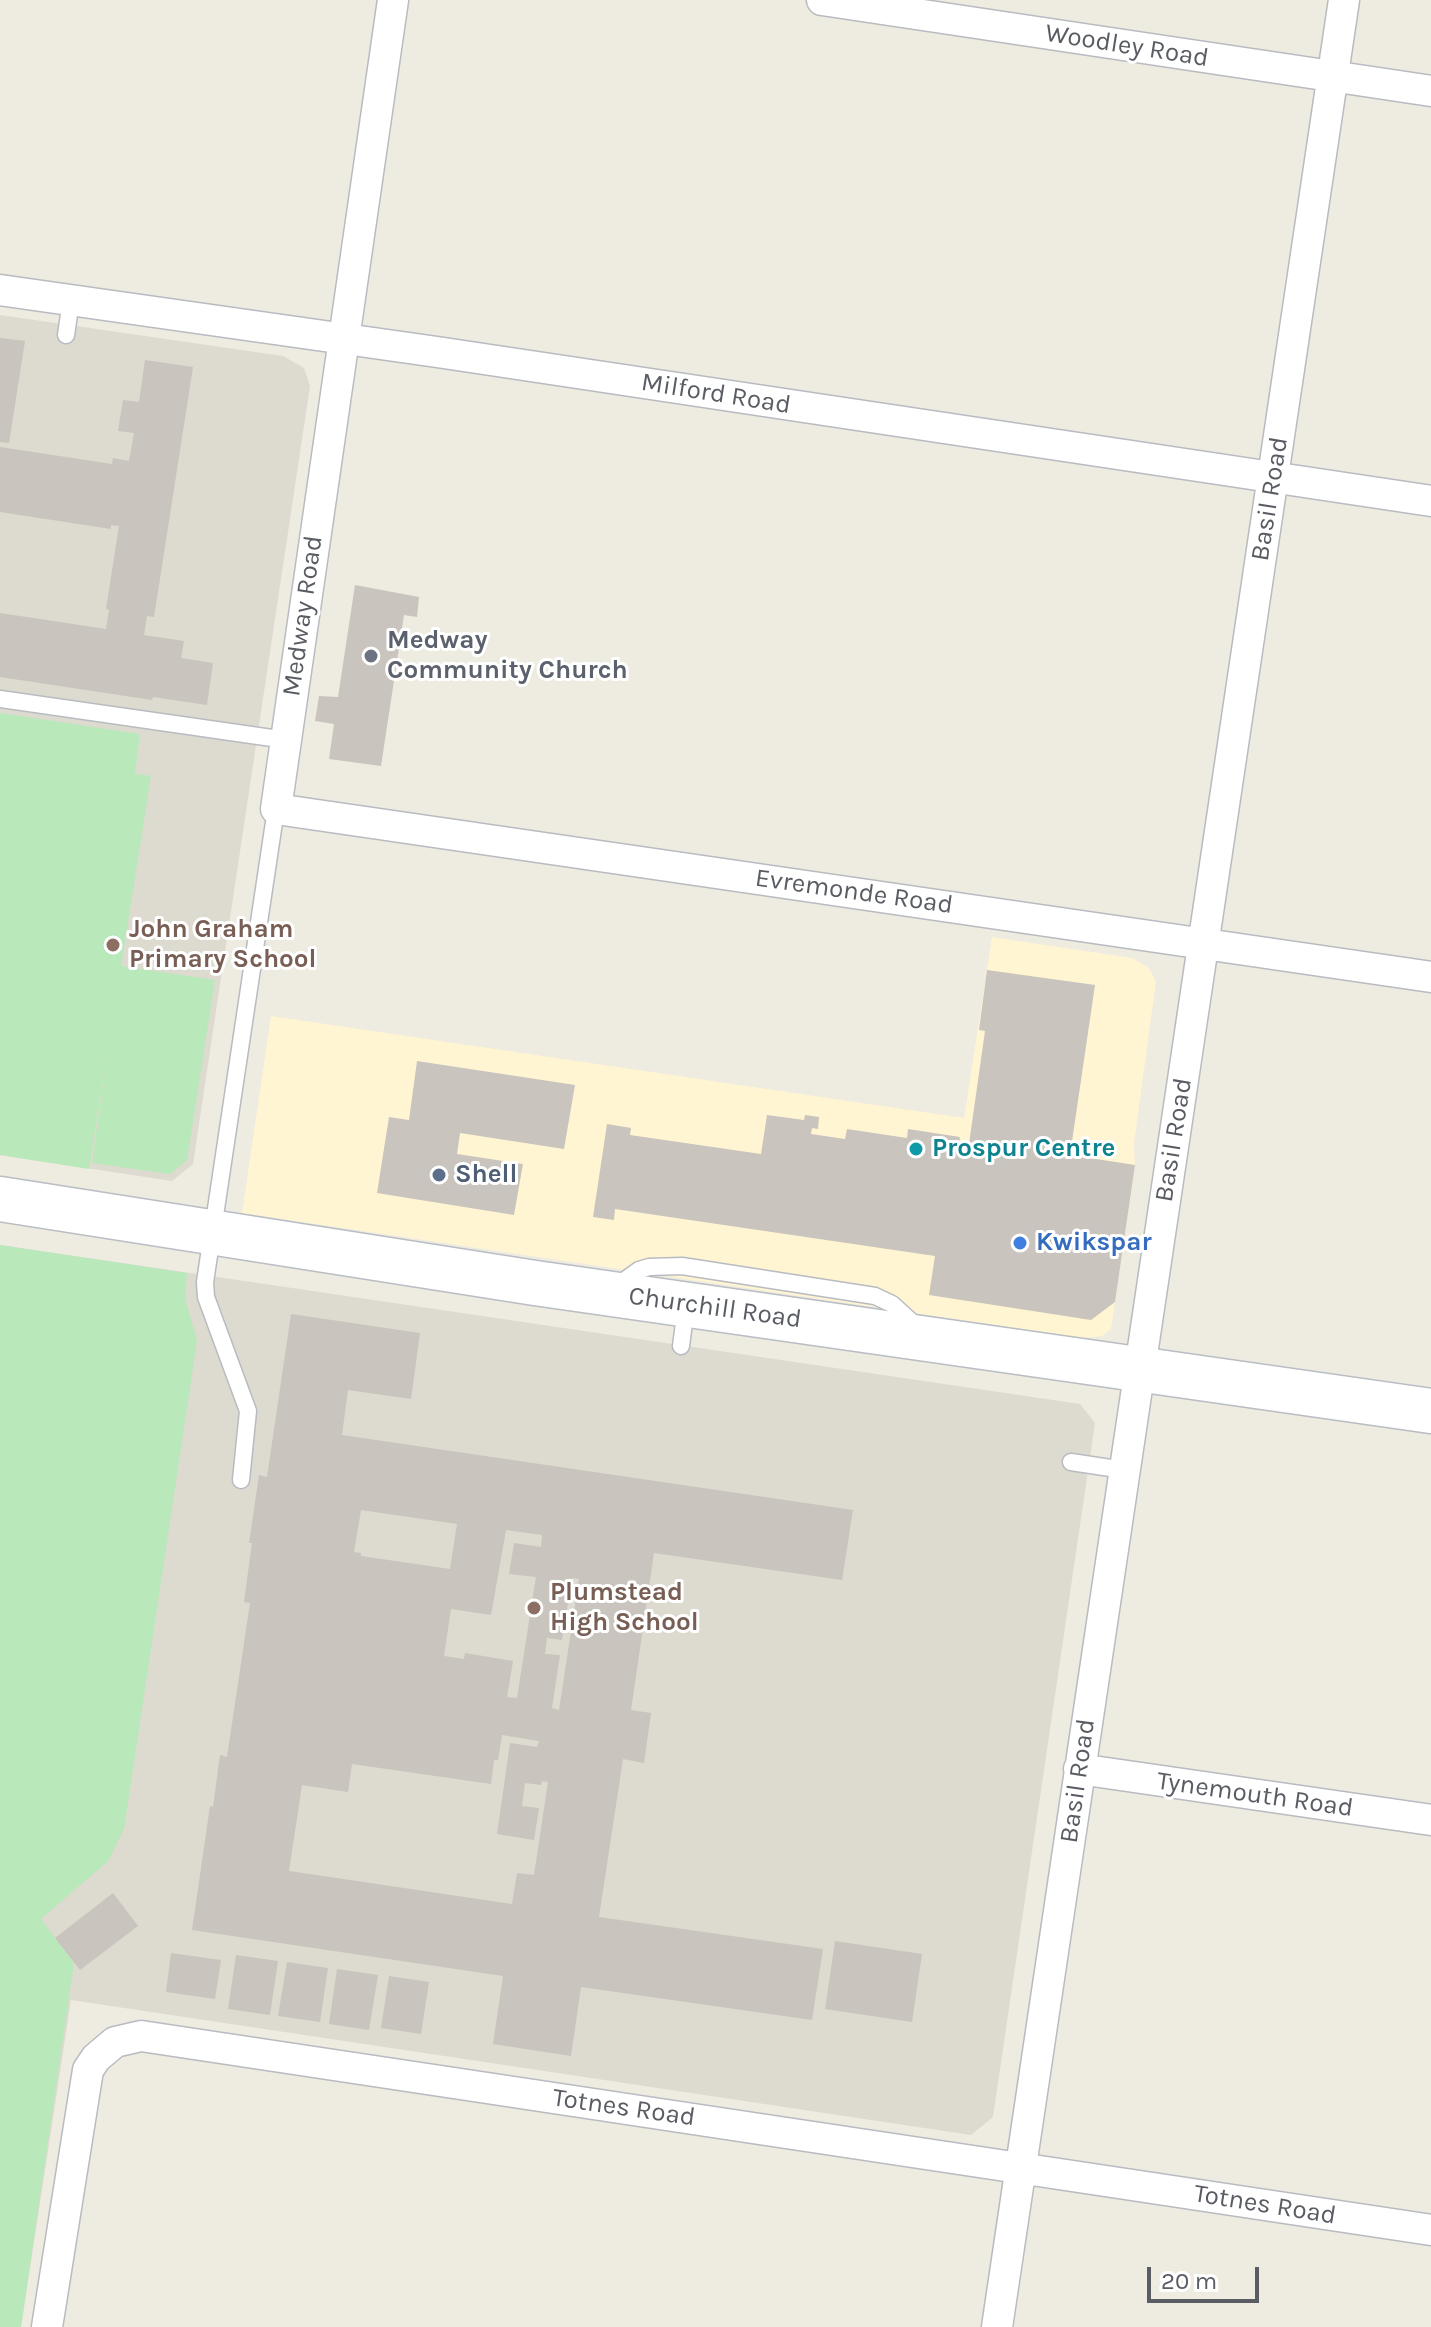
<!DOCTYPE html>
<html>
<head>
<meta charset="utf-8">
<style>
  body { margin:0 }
  #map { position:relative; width:1431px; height:2327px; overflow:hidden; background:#eeebe0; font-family:Karla,sans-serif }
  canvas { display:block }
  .scale { position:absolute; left:1147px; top:2267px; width:112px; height:36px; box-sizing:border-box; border:4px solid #595d63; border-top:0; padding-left:10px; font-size:24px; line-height:28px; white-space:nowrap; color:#595d63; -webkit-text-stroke:6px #fff; paint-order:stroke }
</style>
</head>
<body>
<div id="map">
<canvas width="1431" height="2327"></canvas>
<div class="scale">20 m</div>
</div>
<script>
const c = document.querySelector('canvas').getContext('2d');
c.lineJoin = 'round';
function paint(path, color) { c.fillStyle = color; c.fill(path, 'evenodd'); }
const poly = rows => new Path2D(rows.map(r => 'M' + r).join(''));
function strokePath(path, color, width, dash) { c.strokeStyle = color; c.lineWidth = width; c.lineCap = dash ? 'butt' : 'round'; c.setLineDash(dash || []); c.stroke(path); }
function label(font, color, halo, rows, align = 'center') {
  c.font = font + ' Karla,sans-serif'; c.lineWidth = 6; c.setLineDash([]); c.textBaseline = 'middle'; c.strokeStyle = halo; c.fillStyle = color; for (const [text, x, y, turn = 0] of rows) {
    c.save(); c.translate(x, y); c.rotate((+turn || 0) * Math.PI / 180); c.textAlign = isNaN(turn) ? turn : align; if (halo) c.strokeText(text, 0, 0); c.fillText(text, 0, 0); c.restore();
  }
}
const commercial = poly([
  [992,937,1132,958,1148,967,1156,981,1134,1144,1135,1165,1111,1329,1102,1336,1083,1338,242,1213,271,1016,964,1118]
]);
const education = poly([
  [0,315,283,356,304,368,310,386,193,1164,172,1181,0,1155],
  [0,1245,1080,1404,1095,1423,993,2117,971,2135,71,2000,21,2327,0,2327]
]);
const green = poly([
  [0,713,140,734,135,774,151,776,121,966,215,980,187,1160,170,1174,92,1163,108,1050,89,1169,0,1155],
  [0,1245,187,1273,185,1298,197,1341,124,1829,108,1861,41,1919,74,1963,21,2327,0,2327]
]);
const building = poly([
  [0,338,25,341,9,443,0,442],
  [145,360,193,367,154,617,147,616,144,635,184,641,181,658,213,663,207,705,153,697,152,700,0,677,0,613,106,629,109,610,106,609,119,526,111,525,111,529,0,512,0,447,112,464,113,458,129,461,134,433,118,431,123,400,139,402],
  [355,585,419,597,417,617,404,615,381,766,329,759,334,724,315,721,319,696,338,697],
  [987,970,1095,985,1070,1155,1135,1165,1115,1302,1091,1320,929,1295,935,1256,615,1209,614,1220,593,1217,607,1124,631,1128,630,1135,761,1154,767,1115,804,1120,805,1115,819,1117,818,1129,812,1128,811,1134,845,1139,847,1129,907,1138,908,1129,960,1137,959,1143,969,1144,985,1031,979,1030],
  [417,1061,575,1085,564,1149,460,1133,457,1154,523,1164,514,1215,377,1193,389,1117,409,1120],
  [291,1314,420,1333,411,1399,348,1390,342,1435,853,1510,842,1580,654,1553,631,1710,651,1713,644,1763,623,1759,599,1917,823,1949,812,2020,581,1987,571,2056,493,2044,503,1976,192,1930,210,1806,213,1807,220,1755,227,1757,250,1603,244,1602,252,1543,249,1543,259,1475,267,1477],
  [361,1510,457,1524,450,1569,361,1556,361,1553,354,1552],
  [506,1530,542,1535,541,1547,514,1543,509,1574,536,1577,517,1698,507,1697,513,1661,465,1653,464,1659,444,1656,451,1609,491,1615],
  [572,1578,579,1579,559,1710,552,1708,560,1655,545,1654,547,1638,562,1640],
  [502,1735,539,1741,537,1747,510,1743,497,1834,534,1840,539,1808,522,1806,525,1783,541,1785,542,1781,548,1782,534,1875,517,1873,512,1904,289,1871,302,1785,348,1792,352,1764,491,1784,494,1760,498,1760],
  [113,1893,138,1926,80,1970,55,1938],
  [835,1941,922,1954,912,2022,825,2009],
  [171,1953,221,1960,215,1999,166,1992],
  [236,1955,278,1961,270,2015,228,2009],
  [287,1962,328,1968,320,2022,278,2016],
  [337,1969,378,1975,369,2030,329,2024],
  [389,1976,429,1982,421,2034,381,2028]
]);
const lane = poly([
  [66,335,71,301],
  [0,699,286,740],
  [614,1288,639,1270,649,1267,682,1266,875,1296,892,1304,916,1326],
  [681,1346,686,1308],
  [1071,1462,1124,1470],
  [241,1480,248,1411,206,1297,205,1282,276,809]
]);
const street = poly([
  [393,0,276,809,1431,977],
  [822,0,1431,91],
  [0,290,437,352,1431,501],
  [1079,1769,1431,1820],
  [47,2327,88,2070,96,2058,115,2042,141,2036,1431,2230],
  [997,2327,1344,0]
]);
const secondary = poly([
  [0,1199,535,1283,1431,1411]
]);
const markers = [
  [371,656,8,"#6b7280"],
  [113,945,8,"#8d6e63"],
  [916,1149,8,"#0f9aa8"],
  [439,1175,8,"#5c6f8a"],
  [1020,1243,8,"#3f7fe0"],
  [534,1608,8,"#8d6e63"]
];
const streetNames = [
  ["Woodley Road",1127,46,9],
  ["Milford Road",716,394,9],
  ["Basil Road",1270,499,-81],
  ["Medway Road",303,616,-82],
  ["Evremonde Road",854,892,8],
  ["Basil Road",1174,1140,-81],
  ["Churchill Road",715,1308,8],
  ["Basil Road",1078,1781,-82],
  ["Tynemouth Road",1255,1795,8],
  ["Totnes Road",624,2108,8],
  ["Totnes Road",1265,2205,9]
];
const worshipNames = [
  ["Medway",387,641],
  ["Community Church",387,671]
];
const educationNames = [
  ["John Graham",129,930],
  ["Primary School",129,960],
  ["Plumstead",550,1593],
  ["High School",550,1623]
];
const cultureNames = [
  ["Prospur Centre",932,1149]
];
const serviceNames = [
  ["Shell",455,1175]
];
const shopNames = [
  ["Kwikspar",1036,1243]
];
paint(commercial, '#fff5d3');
paint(education, '#dddacf');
paint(green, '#b9e8ba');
paint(building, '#c9c4bd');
strokePath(lane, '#b8bbc1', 19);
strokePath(street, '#b8bbc1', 33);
strokePath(secondary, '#b9bdc4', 47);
strokePath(lane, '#fff', 16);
strokePath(street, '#fff', 30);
strokePath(secondary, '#fff', 44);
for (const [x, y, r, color] of markers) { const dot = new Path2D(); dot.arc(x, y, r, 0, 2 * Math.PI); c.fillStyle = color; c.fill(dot); strokePath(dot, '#fff', 3); }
label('26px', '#595d63', '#fff', streetNames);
label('bold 26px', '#5b616d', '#fff', worshipNames, 'left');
label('bold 26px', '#785e54', '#fff', educationNames, 'left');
label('bold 26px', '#0d838f', '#fff', cultureNames, 'left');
label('bold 26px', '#4e5e75', '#fff', serviceNames, 'left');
label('bold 26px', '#366cbe', '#fff', shopNames, 'left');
</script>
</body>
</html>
